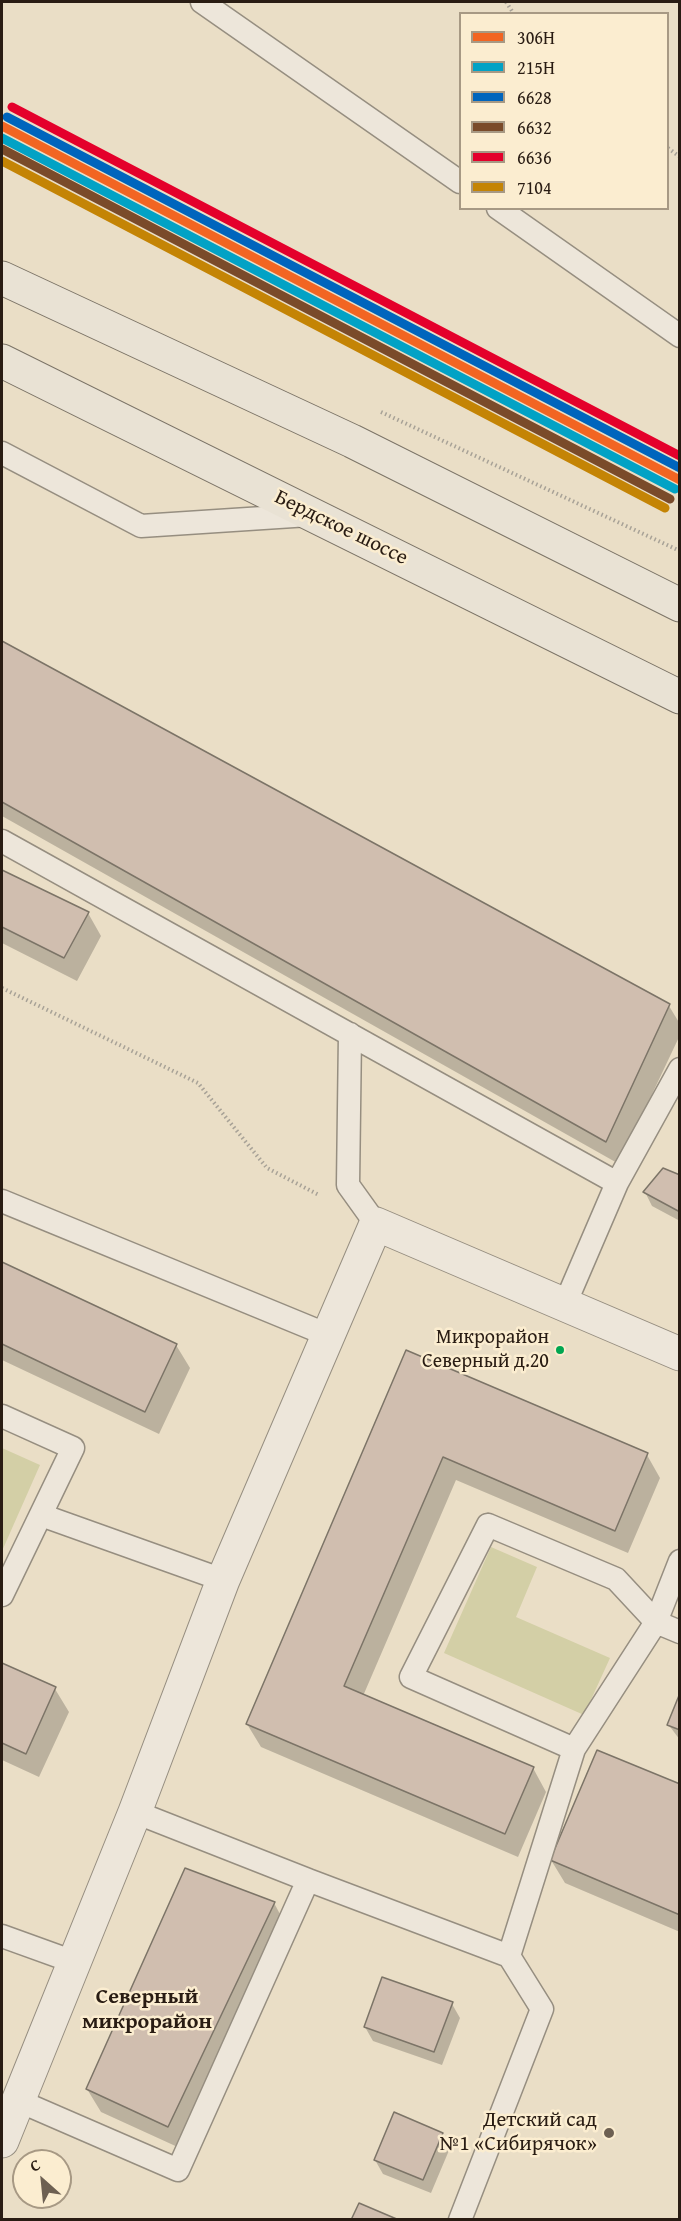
<!DOCTYPE html>
<html>
<head>
<meta charset="utf-8">
<style>
  body { margin:0 }
  #map { position:relative; width:681px; height:2221px; overflow:hidden; background:#eadec6; font-family:"Gentium Book Plus",serif }
  canvas { display:block }
  .frame { position:absolute; inset:0; border:3px solid #291c13; pointer-events:none }
  .legend { position:absolute; left:459px; top:12px; width:210px; height:198px; box-sizing:border-box; background:#fbedd0; border:2px solid #a79984; margin:0; padding:8px 10px; list-style:none; font-size:18px; color:#291c13 }
  .legend li { display:flex; align-items:center; gap:12px; height:30px }
  .legend b { width:30px; border:2px solid #a79984 }
  .north { position:absolute; left:12px; top:2149px; width:60px; height:60px; box-sizing:border-box; background:#fbedd0; border:2px solid #a79984; border-radius:50%; rotate:333deg; font-size:16px; font-weight:700; line-height:24px; text-align:center; color:#291c13 }
  .north::after { content:''; display:block; margin:auto; width:21px; height:27px; background:#6d6052; clip-path:polygon(50% 0,100% 100%,50% 72%,0 100%) }
</style>
</head>
<body>
<div id="map">
<canvas width="681" height="2221"></canvas>
<div class="frame"></div>
<ul class="legend">
<li><b style="height:8px;background:#f26522"></b>306Н</li>
<li><b style="height:8px;background:#02a2c5"></b>215Н</li>
<li><b style="height:8px;background:#0065bd"></b>6628</li>
<li><b style="height:8px;background:#7a4b2a"></b>6632</li>
<li><b style="height:8px;background:#e4002b"></b>6636</li>
<li><b style="height:8px;background:#c48405"></b>7104</li>
</ul>
<div class="north">С</div>
</div>
<script>
const c = document.querySelector('canvas').getContext('2d');
c.lineJoin = 'round';
function paint(path, color) { c.fillStyle = color; c.fill(path, 'evenodd'); }
const poly = rows => new Path2D(rows.map(r => 'M' + r).join(''));
function strokePath(path, color, width, dash) { c.strokeStyle = color; c.lineWidth = width; c.lineCap = dash ? 'butt' : 'round'; c.setLineDash(dash || []); c.stroke(path); }
function label(font, color, halo, rows, align = 'center') {
  c.font = font + ' "Gentium Book Plus",serif'; c.lineWidth = 5; c.setLineDash([]); c.textBaseline = 'middle'; c.strokeStyle = halo; c.fillStyle = color; for (const [text, x, y, turn = 0] of rows) {
    c.save(); c.translate(x, y); c.rotate((+turn || 0) * Math.PI / 180); c.textAlign = isNaN(turn) ? turn : align; if (halo) c.strokeText(text, 0, 0); c.fillText(text, 0, 0); c.restore();
  }
}
const green = poly([
  [2,1448,40,1465,2,1551],
  [491,1547,537,1567,516,1617,610,1658,584,1715,444,1653]
]);
const shadow = poly([
  [2,643,669,1006,680,1024,680,1035,619,1164,2,816],
  [2,873,88,913,101,936,77,981,2,943],
  [680,1177,680,1221,652,1206,645,1192],
  [2,1263,176,1345,190,1368,159,1434,2,1360],
  [407,1352,647,1455,660,1478,628,1553,456,1480,363,1696,533,1768,546,1792,518,1857,261,1747,247,1724],
  [2,1665,55,1689,69,1712,39,1777,2,1760],
  [680,1697,680,1740,668,1724],
  [680,1786,680,1932,565,1883,551,1860],
  [274,1903,287,1927,182,2149,101,2112,87,2089],
  [452,2004,460,2018,442,2065,373,2041,365,2027],
  [442,2134,450,2148,431,2193,383,2174,375,2160]
]);
const building = poly([
  [2,641,670,1004,606,1142,2,802,2,641],
  [2,870,89,912,64,958,2,927,2,870],
  [663,1168,680,1175,680,1212,643,1192,663,1168],
  [2,1262,177,1344,145,1412,2,1344,2,1262],
  [406,1350,648,1453,615,1531,443,1457,344,1686,534,1767,505,1834,246,1724,406,1350],
  [2,1663,56,1687,26,1754,2,1743,2,1663],
  [680,1693,680,1730,667,1725,680,1693],
  [597,1750,680,1784,680,1915,550,1860,597,1750],
  [185,1868,275,1902,168,2127,86,2089,185,1868],
  [382,1977,453,2002,434,2052,364,2027,382,1977],
  [394,2112,443,2133,423,2180,374,2160,394,2112],
  [359,2203,399,2220,351,2220,359,2203]
]);
const path = poly([
  [506,2,514,14],
  [668,148,680,157],
  [381,412,680,551],
  [2,988,198,1083,267,1168,319,1195]
]);
const service = poly([
  [202,2,460,182],
  [498,208,680,336],
  [2,453,141,526,309,515],
  [2,841,617,1183],
  [350,1034,348,1185,376,1224],
  [2,1201,328,1335],
  [565,1304,617,1183,680,1069],
  [2,1416,73,1448,2,1595],
  [41,1515,223,1580],
  [488,1525,616,1579,656,1622,574,1749,411,1677,488,1525],
  [680,1561,656,1622,680,1632],
  [308,1880,509,1956],
  [2,1936,74,1962],
  [19,2101,178,2170,308,1880,135,1812],
  [460,2220,542,2009,509,1956,574,1749]
]);
const minor = poly([
  [2,2141,135,1812,223,1580,376,1224,680,1354]
]);
const trunk = poly([
  [2,278,352,441,680,605],
  [2,361,680,697]
]);
const rail1 = poly([
  [2,126,680,480]
]);
const rail2 = poly([
  [2,138,675,489]
]);
const rail3 = poly([
  [7,117,680,468]
]);
const rail4 = poly([
  [2,149,670,499]
]);
const rail5 = poly([
  [12,107,680,456]
]);
const rail6 = poly([
  [2,161,665,508]
]);
const markers = [
  [560,1350,5,"#00a651"],
  [609,2133,6,"#6d6052"]
];
const busNames = [
  ["Микрорайон",549,1338],
  ["Северный д.20",549,1362]
];
const streetNames = [
  ["Бердское шоссе",341,528,26]
];
const poiNames = [
  ["Детский сад",597,2121],
  ["№1 «Сибирячок»",597,2145]
];
const neighbourhoodNames = [
  ["Северный",147,1997],
  ["микрорайон",147,2022]
];
paint(green, '#d3cfa6');
paint(shadow, '#0003');
paint(building, '#d0beaf');
strokePath(building, '#7c7467', 1.5);
strokePath(service, '#968e80', 25);
strokePath(minor, '#968e80', 35);
strokePath(trunk, '#7c7467', 35);
strokePath(path, '#a8a297', 4, [1.5, 3]);
strokePath(service, '#ede6da', 22);
strokePath(minor, '#ede6da', 33);
strokePath(trunk, '#e9e2d4', 33);
strokePath(rail1, '#f26522', 9);
strokePath(rail2, '#02a2c5', 9);
strokePath(rail3, '#0065bd', 9);
strokePath(rail4, '#7a4b2a', 9);
strokePath(rail5, '#e4002b', 9);
strokePath(rail6, '#c48405', 9);
for (const [x, y, r, color] of markers) { const dot = new Path2D(); dot.arc(x, y, r, 0, 2 * Math.PI); c.fillStyle = color; c.fill(dot); strokePath(dot, '#fbedd0', 2); }
label('20px', '#291c13', '#fbedd0', busNames, 'right');
label('21px', '#291c13', '#fbedd0', streetNames);
label('21px', '#291c13', '#fbedd0', poiNames, 'right');
label('bold 22px', '#291c13', '#fbedd0', neighbourhoodNames);
</script>
</body>
</html>
